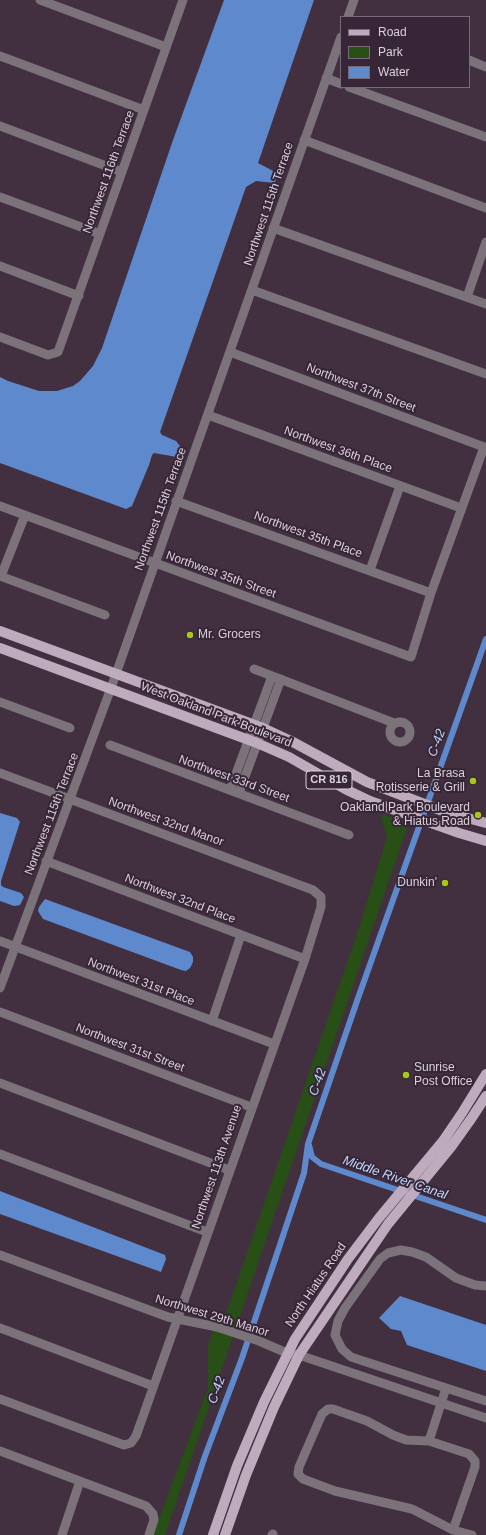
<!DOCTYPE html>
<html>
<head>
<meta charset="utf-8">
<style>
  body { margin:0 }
  #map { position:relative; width:486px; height:1535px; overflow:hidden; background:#423041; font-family:Arial,sans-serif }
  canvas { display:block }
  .legend { position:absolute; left:340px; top:16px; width:130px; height:72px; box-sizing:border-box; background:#372637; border:1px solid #796a79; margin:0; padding:5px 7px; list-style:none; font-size:12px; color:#dcd0db }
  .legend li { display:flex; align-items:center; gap:8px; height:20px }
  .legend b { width:20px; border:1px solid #796a79 }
</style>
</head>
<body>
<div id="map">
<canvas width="486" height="1535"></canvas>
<ul class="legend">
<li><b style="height:5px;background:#beabbd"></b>Road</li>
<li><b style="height:11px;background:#284f15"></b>Park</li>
<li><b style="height:11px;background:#5e89cc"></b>Water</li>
</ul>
</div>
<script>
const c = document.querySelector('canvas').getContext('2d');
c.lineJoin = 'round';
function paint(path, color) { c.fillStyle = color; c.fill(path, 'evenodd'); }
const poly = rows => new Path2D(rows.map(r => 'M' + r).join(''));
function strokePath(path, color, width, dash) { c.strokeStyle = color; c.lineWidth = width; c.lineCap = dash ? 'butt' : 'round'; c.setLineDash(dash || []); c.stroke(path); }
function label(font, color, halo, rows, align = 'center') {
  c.font = font + ' Arial,sans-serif'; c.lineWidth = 4; c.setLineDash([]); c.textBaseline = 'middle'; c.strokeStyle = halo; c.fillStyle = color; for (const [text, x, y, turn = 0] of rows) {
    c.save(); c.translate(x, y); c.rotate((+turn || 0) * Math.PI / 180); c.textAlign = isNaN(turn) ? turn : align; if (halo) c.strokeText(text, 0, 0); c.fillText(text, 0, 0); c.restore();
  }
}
const green = poly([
  [380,814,409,822,165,1535,153,1535,208,1388,208,1345,219,1317,226,1314,359,928,387,837]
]);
const water = poly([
  [224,0,314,0,258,163,277,173,275,183,256,181,246,187,160,432,162,435,176,441,183,450,182,454,177,457,154,453,152,455,149,465,132,506,126,509,0,463,0,377,8,381,39,391,57,391,73,386,80,381,93,366,102,348,173,140],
  [0,813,17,818,20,822,1,881,1,885,3,887,21,893,24,897,20,905,14,906,0,901],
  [45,899,190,952,193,957,193,962,190,968,186,971,181,970,43,919,38,911,39,907],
  [0,1191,165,1255,166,1259,161,1272,0,1214],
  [400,1296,486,1325,486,1371,407,1345,401,1331,391,1329,379,1318]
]);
const canal = poly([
  [309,1145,312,1157,321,1164,486,1220],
  [179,1535,205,1456,242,1358,304,1173,308,1144,357,1001,486,639]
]);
const minor = poly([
  [40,0,166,47],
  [348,17,354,0],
  [0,56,144,110],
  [469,60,486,67],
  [326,78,341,84],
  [349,87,486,137],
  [0,126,122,172],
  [304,140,486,208],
  [0,197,100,234],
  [273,228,486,304],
  [0,266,79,296],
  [252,290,486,374],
  [467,297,486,242],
  [0,337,48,355,58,352,183,0],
  [208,415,461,508],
  [176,501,431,593],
  [0,506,411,657,431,593,484,447,230,352],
  [370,570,400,486],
  [0,576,105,615],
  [1,576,25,515],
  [254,669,394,723],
  [0,702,70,728],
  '390 732a10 10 0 1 1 20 0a10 10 0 1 1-20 0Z',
  [110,745,349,835],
  [0,773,313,890,321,897,321,907,305,959,136,1436,131,1443,124,1445,0,1399],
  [230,790,272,676],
  [239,793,281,679],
  [46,861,305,959],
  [0,941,274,1044],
  [0,988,111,688,341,37],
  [0,1012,251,1107],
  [212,1021,241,935],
  [0,1083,229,1170],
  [0,1154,207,1232],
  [0,1255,168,1317,217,1327,259,1341,287,1353,299,1355,486,1418],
  [486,1286,475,1285,456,1278,426,1257,412,1252,401,1250,388,1253,380,1259,345,1308,338,1321,335,1335,342,1349,351,1357,486,1401],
  [0,1328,153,1386],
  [429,1441,446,1388],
  [0,1451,146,1506,153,1514,154,1520,149,1535],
  [453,1530,475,1467,475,1461,469,1454,429,1441,406,1440,393,1435,367,1421,333,1409,328,1409,322,1414,299,1467,298,1474,303,1479,335,1491,412,1509,453,1530,472,1535],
  [62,1535,80,1481],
  [272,1535,273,1534]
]);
const major = poly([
  [0,631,263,728,291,741,367,782,448,813,486,823],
  [0,648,257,743,289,757,345,789,370,801,459,833,486,841],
  [213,1535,237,1466,264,1402,295,1339,348,1259,379,1218,443,1141,462,1113,486,1074],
  [225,1535,246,1475,274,1407,299,1355,388,1224,451,1147,471,1119,486,1096]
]);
const markers = [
  [190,635,4,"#a8c71c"],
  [473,781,4,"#a8c71c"],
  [478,815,4,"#a8c71c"],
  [445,883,4,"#a8c71c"],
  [406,1075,4,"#a8c71c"]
];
const shields = [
  [329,780,46]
];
const shieldNames = [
  ["CR 816",329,780]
];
const streetNames = [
  ["Northwest 116th Terrace",109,172,-70],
  ["Northwest 115th Terrace",269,204,-71],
  ["Northwest 37th Street",361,388,21],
  ["Northwest 36th Place",338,450,20],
  ["Northwest 115th Terrace",161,509,-70],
  ["Northwest 35th Place",308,535,20],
  ["Northwest 35th Street",221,575,20],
  ["West Oakland Park Boulevard",216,715,21],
  ["Northwest 33rd Street",234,779,20],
  ["Northwest 115th Terrace",52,814,-69],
  ["Northwest 32nd Manor",166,822,20],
  ["Northwest 32nd Place",180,899,21],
  ["Northwest 31st Place",141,982,21],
  ["Northwest 31st Street",130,1048,21],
  ["Northwest 113th Avenue",217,1167,-71],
  ["North Hiatus Road",316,1285,-56],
  ["Northwest 29th Manor",212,1316,17]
];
const poiNames = [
  ["Mr. Grocers",198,635,"left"],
  ["La Brasa",465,774],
  ["Rotisserie & Grill",465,788],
  ["Oakland Park Boulevard",470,808],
  ["& Hiatus Road",470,822],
  ["Dunkin'",437,883],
  ["Sunrise",414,1068,"left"],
  ["Post Office",414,1082,"left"]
];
const waterNames = [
  ["C-42",437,743,-70],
  ["C-42",318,1082,-71],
  ["Middle River Canal",395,1178,19],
  ["C-42",217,1390,-71]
];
paint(green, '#284f15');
paint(water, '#5e89cc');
strokePath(canal, '#5e89cc', 6);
strokePath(minor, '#7b727a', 9);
strokePath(major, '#beabbd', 10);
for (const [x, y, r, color] of markers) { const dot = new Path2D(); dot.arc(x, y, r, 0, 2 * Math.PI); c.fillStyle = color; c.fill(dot); strokePath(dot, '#372637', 1.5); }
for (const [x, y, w] of shields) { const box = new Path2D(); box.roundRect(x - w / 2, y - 9, w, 18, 3); c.fillStyle = '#372637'; c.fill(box); strokePath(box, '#dcd0db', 1); }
label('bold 11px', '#dcd0db', null, shieldNames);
label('12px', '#dcd0db', '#372637', streetNames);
label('12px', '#dcd0db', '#372637', poiNames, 'right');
label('italic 13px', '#bfd7fc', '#372637', waterNames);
</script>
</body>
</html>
